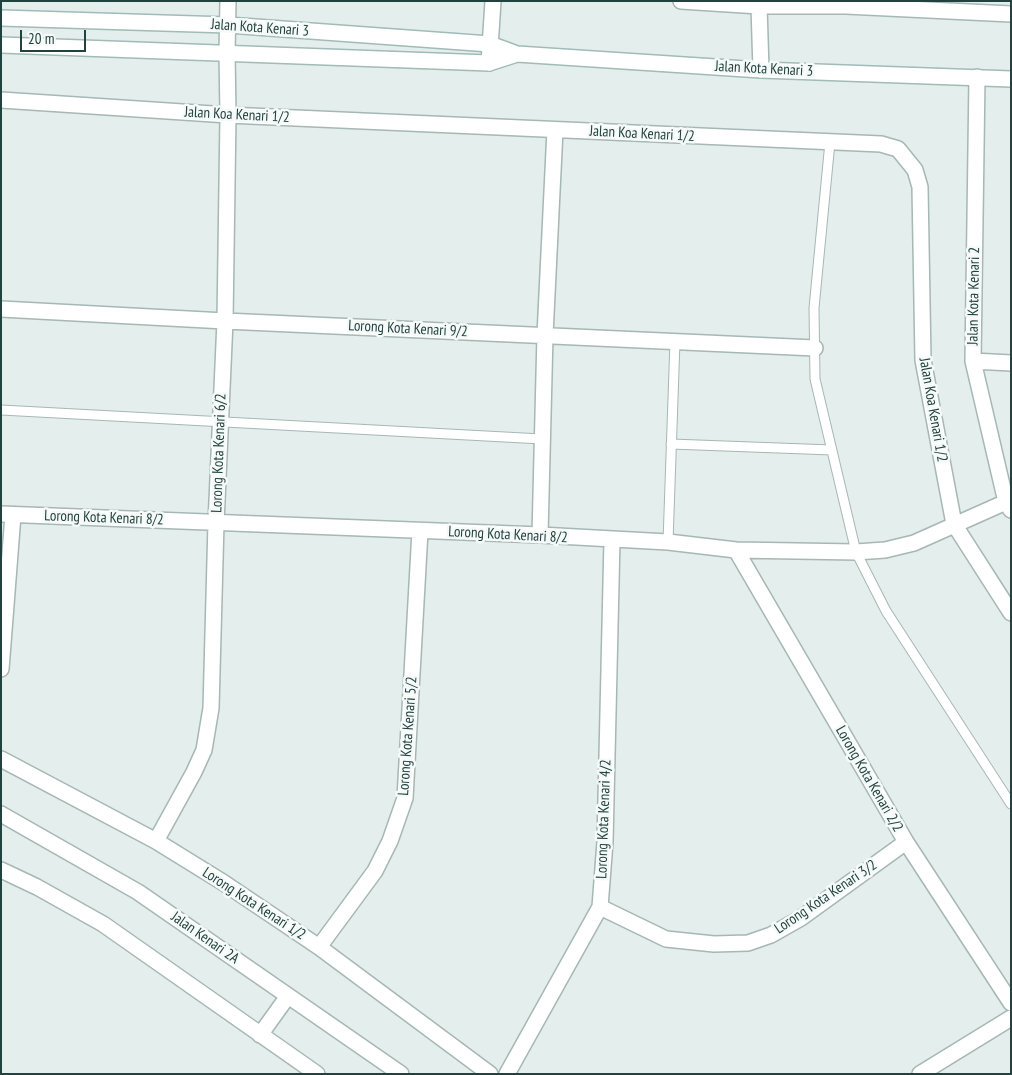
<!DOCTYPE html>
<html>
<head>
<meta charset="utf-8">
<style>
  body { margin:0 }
  #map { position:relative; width:1012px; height:1075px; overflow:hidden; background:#e4eeec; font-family:"PT Sans Narrow",sans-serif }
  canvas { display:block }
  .frame { position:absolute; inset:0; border:2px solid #22423f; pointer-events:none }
  .scale { position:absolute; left:20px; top:30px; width:66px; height:22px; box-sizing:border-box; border:2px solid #22423f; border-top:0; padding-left:6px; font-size:15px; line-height:18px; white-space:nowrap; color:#22423f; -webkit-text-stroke:4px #f5faf9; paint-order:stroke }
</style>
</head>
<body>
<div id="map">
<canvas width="1012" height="1075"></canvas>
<div class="frame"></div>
<div class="scale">20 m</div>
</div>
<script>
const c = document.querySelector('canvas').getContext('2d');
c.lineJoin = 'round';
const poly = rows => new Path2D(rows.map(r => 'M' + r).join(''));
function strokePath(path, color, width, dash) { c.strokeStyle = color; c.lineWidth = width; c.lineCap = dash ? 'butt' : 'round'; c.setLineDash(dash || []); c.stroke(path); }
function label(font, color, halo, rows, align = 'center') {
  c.font = font + ' "PT Sans Narrow",sans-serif'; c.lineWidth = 5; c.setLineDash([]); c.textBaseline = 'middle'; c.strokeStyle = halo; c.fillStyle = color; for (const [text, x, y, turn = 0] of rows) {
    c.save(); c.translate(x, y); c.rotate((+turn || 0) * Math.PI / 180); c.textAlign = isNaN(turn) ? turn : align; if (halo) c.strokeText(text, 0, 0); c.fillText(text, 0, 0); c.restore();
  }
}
const service = poly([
  [830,142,814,308,815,379,856,552,886,611,1011,804],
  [1,410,542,439],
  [671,444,832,450],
  [668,542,675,341]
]);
const minor = poly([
  [681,1,759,6,846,6,1011,14],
  [759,6,761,70],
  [489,63,493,1],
  [977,77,973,361,1006,502,1011,510],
  [1,100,228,115,881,144,898,149,915,170,920,187,923,360,954,524,1011,613],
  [1,309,225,321,815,348],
  [973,361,1011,363],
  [1,514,540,535,668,542,736,550,856,552,885,550,914,543,1006,502],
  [540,535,545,335,555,130],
  [736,550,906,842,1011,1003],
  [1,669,13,515],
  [1,759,156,841,224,883,319,947,490,1074],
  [1,814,138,892,401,1074],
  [156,841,194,772,204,750,211,708,216,523,225,321,228,115,227,53,228,1],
  [1,870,37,887,103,924,317,1074],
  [600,907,666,939,714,944,748,943,771,935,801,918,906,842],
  [319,947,375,871,390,841,405,798,420,531],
  [260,1035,288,996],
  [507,1074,600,907,605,842,612,540],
  [920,1074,1011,1018]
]);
const secondary = poly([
  [1,18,228,25,490,44,517,54,761,70,1011,79],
  [1,45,489,63,517,54]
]);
const streetNames = [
  ["Jalan Kota Kenari 3",260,28,4],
  ["Jalan Kota Kenari 3",764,69,3],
  ["Jalan Koa Kenari 1/2",237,115,3],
  ["Jalan Koa Kenari 1/2",642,134,3],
  ["Jalan Kota Kenari 2",974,296,-89],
  ["Lorong Kota Kenari 9/2",408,329,3],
  ["Jalan Koa Kenari 1/2",933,410,80],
  ["Lorong Kota Kenari 6/2",219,453,-88],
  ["Lorong Kota Kenari 8/2",104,518,2],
  ["Lorong Kota Kenari 8/2",508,535,3],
  ["Lorong Kota Kenari 5/2",408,736,-86],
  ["Lorong Kota Kenari 2/2",869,779,60],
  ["Lorong Kota Kenari 4/2",604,819,-88],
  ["Lorong Kota Kenari 3/2",826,897,-34],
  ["Lorong Kota Kenari 1/2",254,904,33],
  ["Jalan Kenari 2A",205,938,35]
];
strokePath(service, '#a6b7b5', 11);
strokePath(minor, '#a6b7b5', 18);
strokePath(secondary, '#a1bbb7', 18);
strokePath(service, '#fff', 9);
strokePath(minor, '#fff', 15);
strokePath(secondary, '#fff', 15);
label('15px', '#22423f', '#f5faf9', streetNames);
</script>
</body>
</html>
